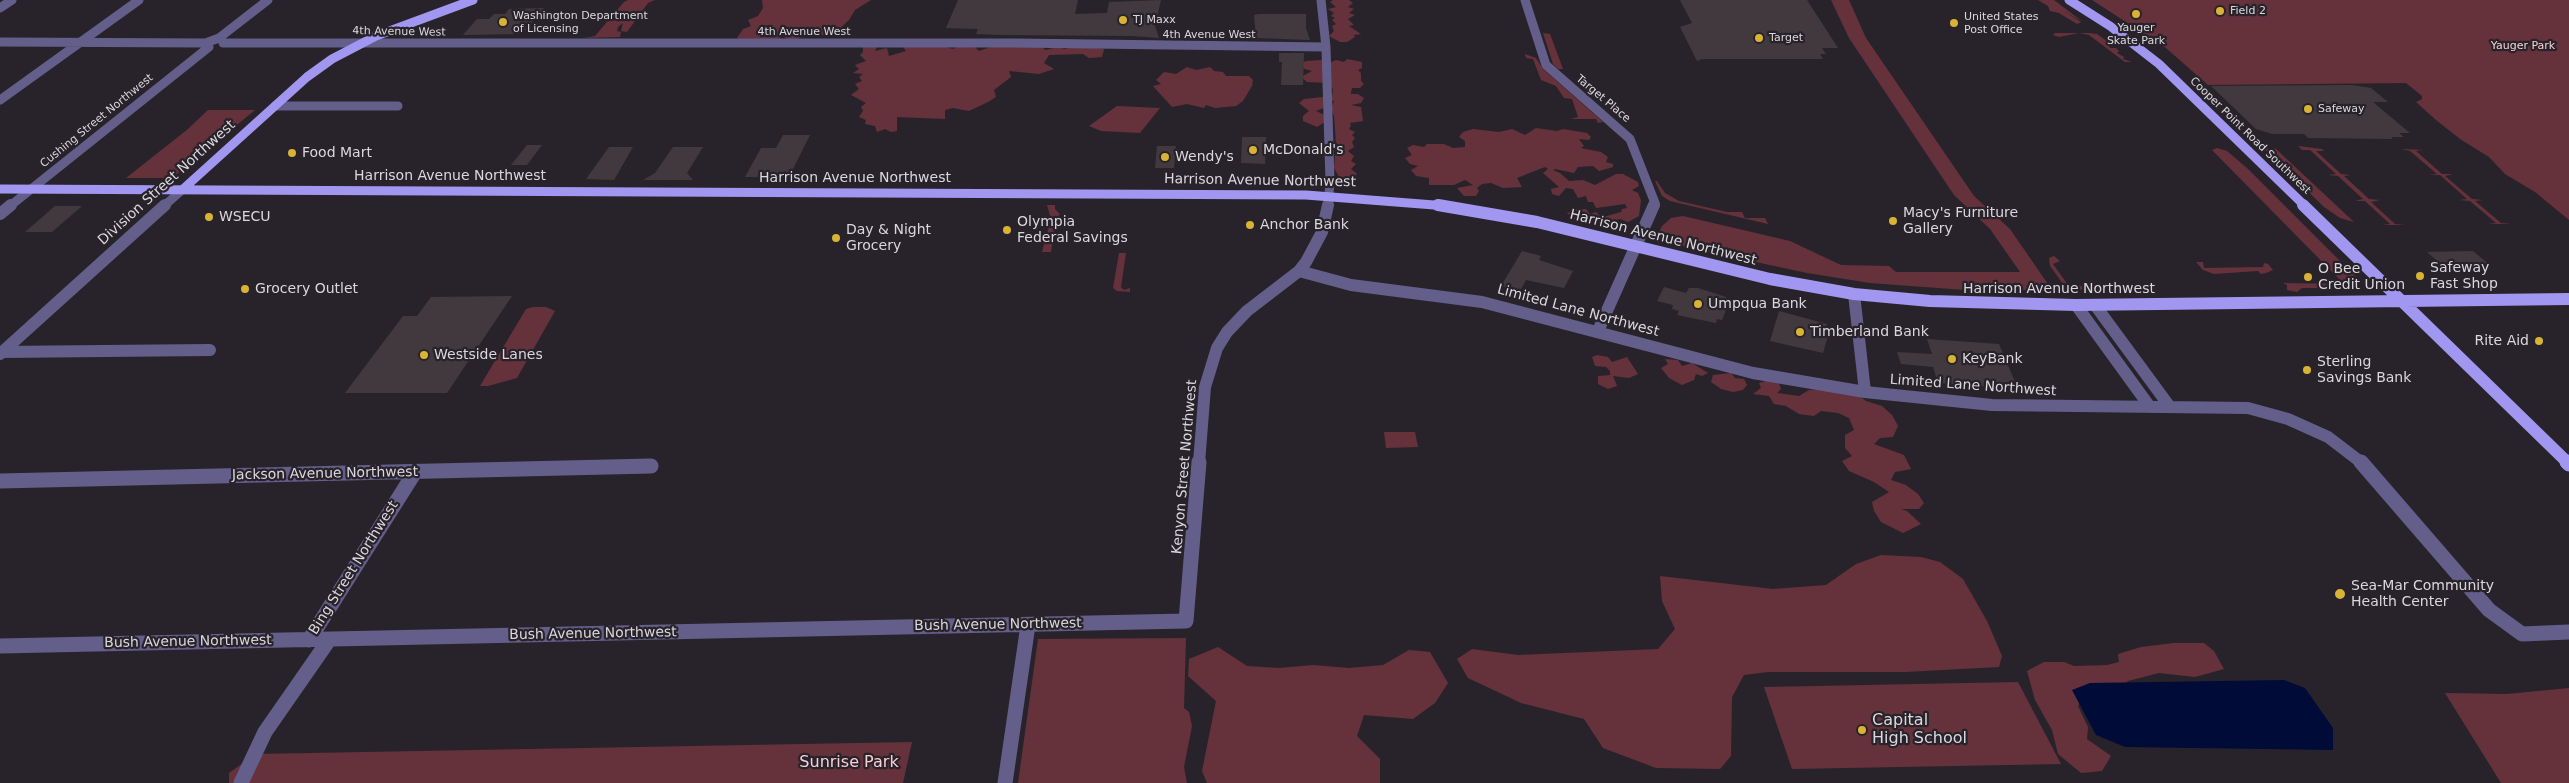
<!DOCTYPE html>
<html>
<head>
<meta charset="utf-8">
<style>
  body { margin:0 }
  canvas { display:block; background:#28232a }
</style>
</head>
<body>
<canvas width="2569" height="783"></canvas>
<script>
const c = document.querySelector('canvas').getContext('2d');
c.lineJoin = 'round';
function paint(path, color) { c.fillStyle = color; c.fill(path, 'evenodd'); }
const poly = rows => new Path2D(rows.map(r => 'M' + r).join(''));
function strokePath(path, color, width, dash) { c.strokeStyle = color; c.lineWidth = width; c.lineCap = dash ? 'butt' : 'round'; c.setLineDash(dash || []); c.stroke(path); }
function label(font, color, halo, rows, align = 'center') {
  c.font = font + ' "DejaVu Sans",sans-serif'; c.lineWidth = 4.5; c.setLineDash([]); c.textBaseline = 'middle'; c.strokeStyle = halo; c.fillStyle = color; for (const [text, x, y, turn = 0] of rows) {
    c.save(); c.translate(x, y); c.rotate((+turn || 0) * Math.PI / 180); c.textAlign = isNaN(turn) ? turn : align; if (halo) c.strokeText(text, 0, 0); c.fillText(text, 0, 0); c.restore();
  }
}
const green = poly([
  [628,0,655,0,648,3,627,32,621,31,623,23,618,27,617,31,621,32,620,37,584,38,595,36,624,2],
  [762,0,871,0,855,10,849,20,833,35,806,35,791,41,784,37,786,32,782,33,780,39,766,41,745,41,737,38,743,29,751,26,748,20,758,16,763,8],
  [1333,0,1349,0,1353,3,1348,7,1354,9,1349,13,1355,15,1348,19,1354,25,1349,26,1361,34,1354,35,1355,37,1347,42,1340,42,1329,36,1334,31,1332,26,1336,24,1332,20,1335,18,1331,16,1334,13,1328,9,1336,7,1330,2],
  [1831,0,1849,0,1866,38,1974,196,2010,229,2052,290,1965,290,1870,283,1807,273,1695,249,1666,241,1662,237,1659,233,1662,226,1671,218,1683,216,1790,241,1841,265,1889,266,1896,272,2020,272,1990,229,1954,195,1849,38],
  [2038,0,2054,0,2083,22,2064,11,2081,22,2077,24,2059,13,2050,11,2048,6],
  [2092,0,2569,0,2569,220,2535,192,2505,174,2489,157,2460,139,2436,120,2416,102,2422,99,2422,96,2406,83,2208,85,2166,48],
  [1543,33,1550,34,1563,69,1558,69,1553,64],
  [2055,33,2089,33,2097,34,2111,44,2108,45,2110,48,2116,48,2119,51,2117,53,2124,57,2123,59,2132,62,2125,62,2089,35,2079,33,2059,37,2053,35],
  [878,45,875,51,887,48,889,56,906,51,903,47,939,45,953,49,960,45,973,45,979,51,996,45,1038,45,1046,50,1057,47,1065,49,1079,45,1104,49,1102,57,1089,58,1083,54,1049,55,1044,63,1054,69,1039,74,1009,71,1011,77,994,90,996,97,988,102,969,111,953,108,945,110,945,119,897,117,897,131,891,132,885,129,877,132,875,126,865,124,866,120,859,117,863,111,861,107,866,103,851,95,859,89,855,84,862,81,859,77,863,74,853,73,859,69,855,65,866,61,860,55,863,52,863,46],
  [1525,54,1536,58,1543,69,1603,122,1598,123,1596,119,1571,119,1578,117,1572,99,1564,98,1556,86,1541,80,1533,59,1526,58],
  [1347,59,1362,62,1362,68,1358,70,1361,73,1361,81,1364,84,1360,88,1352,88,1351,92,1351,94,1358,94,1364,98,1361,103,1351,105,1361,107,1363,121,1350,123,1351,126,1349,129,1355,132,1352,135,1355,138,1352,142,1354,147,1348,151,1354,156,1351,161,1356,164,1351,169,1357,174,1353,178,1341,180,1334,168,1336,144,1334,116,1331,108,1334,101,1324,100,1331,105,1316,111,1331,118,1317,127,1303,121,1303,116,1309,111,1299,103,1304,99,1332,96,1333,90,1330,83,1307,82,1301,77,1312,71,1298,67,1300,63,1307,61,1321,60,1329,63,1336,60,1344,62],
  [1187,67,1196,70,1210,67,1214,71,1223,72,1226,76,1249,76,1253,80,1252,86,1243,101,1236,106,1215,108,1206,105,1204,108,1187,104,1172,107,1153,86,1161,84,1156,80,1164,72,1176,74],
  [1117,106,1160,108,1140,133,1101,131,1089,126],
  [208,110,255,110,172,178,126,178,188,129],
  [1536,128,1557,131,1563,129,1587,133,1591,137,1589,140,1579,139,1584,146,1581,148,1601,152,1608,157,1606,162,1613,164,1613,167,1599,171,1593,166,1578,167,1574,173,1555,169,1553,170,1560,173,1569,181,1583,180,1595,185,1616,174,1623,174,1638,182,1639,186,1632,190,1638,193,1641,200,1639,216,1628,222,1620,219,1603,223,1593,219,1587,222,1573,219,1567,213,1577,209,1586,209,1590,214,1596,212,1600,216,1607,216,1621,212,1622,209,1627,208,1625,204,1596,208,1593,202,1588,202,1586,196,1578,198,1573,189,1566,188,1559,196,1552,194,1551,189,1559,187,1543,173,1548,169,1545,167,1517,178,1522,187,1503,188,1491,183,1482,184,1477,188,1479,191,1476,196,1464,196,1457,188,1473,185,1465,180,1454,185,1429,185,1429,178,1416,176,1411,170,1418,166,1410,164,1405,158,1412,155,1407,148,1413,145,1424,147,1427,144,1444,144,1453,148,1465,147,1465,141,1459,137,1463,132,1473,129,1499,132,1512,129,1525,135],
  [2298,146,2322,149,2324,151,2316,151,2341,174,2351,175,2344,176,2369,199,2380,200,2371,202,2395,224,2405,225,2382,225,2390,224,2365,201,2355,201,2363,199,2338,176,2328,175,2336,174,2310,150,2302,150],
  [2217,148,2227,151,2248,169,2359,280,2350,280,2349,288,2302,288,2297,292,2287,290,2287,285,2283,283,2344,284,2212,150],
  [2263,148,2276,149,2354,222,2340,218,2324,207],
  [2401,149,2423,150,2416,151,2442,174,2453,174,2445,176,2472,199,2483,200,2475,201,2501,223,2511,224,2488,224,2496,223,2470,201,2459,200,2467,199,2440,175,2429,175,2437,174,2410,151],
  [1655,181,1657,181,1665,193,1679,201,1727,212,1742,212,1745,218,1765,218,1768,224,1670,201,1662,196],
  [1047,205,1055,205,1055,209,1060,214,1056,219,1051,252,1042,252,1051,219],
  [1119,253,1126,253,1121,287,1124,290,1130,288,1130,292,1117,291,1113,288],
  [2054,256,2060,261,2053,264,2068,285,2074,283,2083,287,2130,287,2073,290,2063,284,2050,266,2049,258],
  [2196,262,2203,262,2204,268,2263,267,2264,263,2268,264,2273,270,2266,273,2261,274,2258,271,2214,274,2203,270],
  [533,307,546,307,555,311,517,378,488,386,480,386,526,309],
  [1597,355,1608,357,1612,362,1627,357,1638,374,1629,378,1613,376,1617,386,1608,389,1598,384,1598,376,1610,375,1610,371,1606,367,1595,366,1592,357],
  [1665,359,1678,360,1682,366,1692,363,1708,373,1702,376,1696,374,1694,380,1682,385,1669,378,1661,368,1668,364],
  [1731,373,1735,378,1744,379,1747,385,1743,390,1733,392,1721,389,1711,382,1713,375],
  [1770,380,1779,383,1781,389,1777,393,1799,396,1809,390,1835,389,1856,393,1866,401,1882,406,1892,415,1898,426,1893,437,1880,438,1874,444,1904,455,1911,469,1895,472,1891,480,1906,485,1918,494,1924,503,1919,509,1901,509,1907,511,1921,524,1903,533,1881,522,1874,511,1872,502,1889,492,1874,482,1849,471,1842,461,1852,456,1845,448,1845,435,1854,430,1849,418,1838,413,1821,411,1814,416,1799,414,1786,406,1774,404,1769,396,1753,394,1761,388,1759,383],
  [1384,432,1415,432,1418,447,1386,448],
  [1881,555,1921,557,1940,562,1963,579,1987,621,2002,656,1999,667,1905,672,1768,672,1744,675,1732,697,1731,756,1720,769,1656,768,1603,748,1584,719,1521,703,1468,678,1457,659,1472,649,1518,655,1658,649,1675,629,1662,601,1660,576,1773,589,1826,585,1856,564],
  [1186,638,1184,708,1189,712,1192,726,1184,767,1187,783,1018,783,1038,639],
  [2174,643,2204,643,2214,651,2224,669,2195,677,2159,673,2128,681,2109,694,2086,692,2078,706,2088,727,2087,739,2111,756,2102,771,2081,773,2058,754,2052,730,2035,700,2027,671,2044,662,2064,662,2074,666,2107,665,2119,662,2118,654,2141,647],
  [1218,647,1247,666,1279,668,1313,665,1349,668,1383,665,1409,650,1430,652,1448,683,1435,703,1413,719,1364,715,1357,736,1380,759,1380,783,1207,783,1202,771,1216,701,1188,676,1189,659],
  [2018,682,2061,764,1792,769,1764,687],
  [2569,688,2569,783,2501,783,2445,693,2507,694],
  [912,742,903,783,229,783,229,773,256,754]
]);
const water = poly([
  [2284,680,2305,688,2333,728,2333,750,2125,747,2096,735,2072,690,2090,683]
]);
const building = poly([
  [958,0,1078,0,1075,14,1107,13,1109,2,1161,0,1155,26,1159,38,1132,36,1001,35,976,34,978,29,946,28],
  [1680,0,1807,0,1838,48,1822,48,1826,54,1820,54,1823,59,1702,59,1697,61,1680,27,1692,23],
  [544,8,522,34,463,35,477,19,489,19,494,14,505,14,509,9],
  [1258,14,1306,14,1306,28,1310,40,1256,38,1254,15],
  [1279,53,1304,53,1303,85,1281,85,1282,62,1279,62],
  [2352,85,2371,88,2388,102,2373,102,2410,133,2399,133,2404,137,2391,137,2393,139,2308,138,2304,134,2272,134,2256,129,2211,86],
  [783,135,810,135,789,177,745,177,761,148,776,148],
  [1242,137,1266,137,1265,164,1241,163],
  [527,145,542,145,527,165,511,165],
  [1157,146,1176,146,1174,168,1155,168],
  [609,147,633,147,614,180,586,179],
  [673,147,703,147,687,173,693,180,643,180,655,173],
  [55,206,82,206,52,232,25,232],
  [1522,251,1541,256,1539,260,1573,271,1564,288,1526,280,1520,291,1501,286],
  [2473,251,2491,266,2444,267,2427,252],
  [1664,287,1686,293,1689,288,1698,288,1726,297,1725,301,1729,302,1722,320,1717,319,1716,323,1677,315,1679,311,1672,309,1673,305,1657,301],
  [512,296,447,393,345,393,403,316,417,316,431,297],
  [1779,311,1827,324,1825,331,1829,332,1823,353,1770,341],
  [1927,339,1999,344,2018,389,1938,383,1933,367,1901,364,1897,352,1932,354]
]);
const minorFar2 = poly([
  [1321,0,1326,47,1330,182,1328,206],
  [1525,0,1546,65,1630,139,1655,203,1654,206],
  [0,8,12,0],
  [0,42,205,43],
  [223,43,1015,43,1326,47],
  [208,47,203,44,219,38,268,0],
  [0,100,139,0],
  [275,106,398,106],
  [10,206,209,47],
  [164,206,182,190]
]);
const minorFar1 = poly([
  [0,214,11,205],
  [1299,271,1351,285,1482,302,1753,373,1865,392,1992,405,2248,408,2288,419,2328,437,2362,463],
  [1854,294,1865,392],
  [2076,305,2150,407],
  [2095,305,2170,407],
  [1598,331,1654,205],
  [0,352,210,350],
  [0,354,165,205],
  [1199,463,1205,387,1217,348,1227,332,1247,311,1299,271,1306,262,1322,232,1328,205]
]);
const minor = poly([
  [2361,462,2489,610,2522,634,2569,632],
  [0,481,651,466],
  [309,640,415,472],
  [0,646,1186,621,1199,462],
  [241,783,265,732,329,640],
  [1005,783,1028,625]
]);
const majorFar2 = poly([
  [2069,0,2110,26,2159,64,2305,206],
  [0,189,1306,195,1447,206],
  [182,190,307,77,332,59,376,36,473,0]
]);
const majorFar1 = poly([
  [1438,205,1537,222,1770,279,1854,294,1930,301,2076,305,2569,299],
  [2303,205,2568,463]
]);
const major = poly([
  [2567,462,2569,464]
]);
const markers = [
  [2220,11,5,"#d9b334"],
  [2136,14,5,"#d9b334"],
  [1123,20,5,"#d9b334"],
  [503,22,5,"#d9b334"],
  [1954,23,5,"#d9b334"],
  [1759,38,5,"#d9b334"],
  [2308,109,5,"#d9b334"],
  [1253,150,5,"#d9b334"],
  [292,153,5,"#d9b334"],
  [1165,157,5,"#d9b334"],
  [209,217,5,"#d9b334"],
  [1893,221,5,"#d9b334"],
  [1250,225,5,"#d9b334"],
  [1007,230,5,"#d9b334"],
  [836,238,5,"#d9b334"],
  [2420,276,5,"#d9b334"],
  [2308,277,5,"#d9b334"],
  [245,289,5,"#d9b334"],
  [1698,304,5,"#d9b334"],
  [1800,332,5,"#d9b334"],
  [2539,341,5,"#d9b334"],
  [424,355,5,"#d9b334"],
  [1952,359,5,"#d9b334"],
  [2307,370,5,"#d9b334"],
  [2340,594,6,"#d9b334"],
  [1862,730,5,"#d9b334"]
];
const farPoinames = [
  ["Field 2",2230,11],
  ["Washington Department",513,16],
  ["of Licensing",513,29],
  ["United States",1964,17],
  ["Post Office",1964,30],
  ["TJ Maxx",1133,20],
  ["Yauger",2136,28,"center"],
  ["Skate Park",2136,41,"center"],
  ["Target",1769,38],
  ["Safeway",2318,109]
];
const farStreetnames = [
  ["4th Avenue West",399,32,1],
  ["4th Avenue West",804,32],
  ["4th Avenue West",1209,35],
  ["Target Place",1603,99,40],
  ["Cushing Street Northwest",97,121,-39],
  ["Cooper Point Road Southwest",2250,136,44]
];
const farParknames = [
  ["Yauger Park",2523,46]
];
const poiNames = [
  ["McDonald's",1263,150],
  ["Food Mart",302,153],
  ["Wendy's",1175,157],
  ["Macy's Furniture",1903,213],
  ["Gallery",1903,229],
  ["WSECU",219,217],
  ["Olympia",1017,222],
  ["Federal Savings",1017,238],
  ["Anchor Bank",1260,225],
  ["Day & Night",846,230],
  ["Grocery",846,246],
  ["Safeway",2430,268],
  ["Fast Shop",2430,284],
  ["O Bee",2318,269],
  ["Credit Union",2318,285],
  ["Grocery Outlet",255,289],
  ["Umpqua Bank",1708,304],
  ["Timberland Bank",1810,332],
  ["Rite Aid",2529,341,"right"],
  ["Westside Lanes",434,355],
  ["KeyBank",1962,359],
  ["Sterling",2317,362],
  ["Savings Bank",2317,378],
  ["Sea-Mar Community",2351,586],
  ["Health Center",2351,602]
];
const streetNames = [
  ["Harrison Avenue Northwest",450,176],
  ["Harrison Avenue Northwest",855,178],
  ["Harrison Avenue Northwest",1260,181,1],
  ["Division Street Northwest",167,183,-42],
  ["Harrison Avenue Northwest",1663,238,14],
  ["Harrison Avenue Northwest",2059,289],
  ["Limited Lane Northwest",1578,311,15],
  ["Limited Lane Northwest",1973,386,4],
  ["Kenyon Street Northwest",1185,467,-85],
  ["Jackson Avenue Northwest",325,474,-1],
  ["Bing Street Northwest",354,568,-58],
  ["Bush Avenue Northwest",998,625,-1],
  ["Bush Avenue Northwest",593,634,-1],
  ["Bush Avenue Northwest",188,642,-1]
];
const nearPoinames = [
  ["Capital",1872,721],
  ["High School",1872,739]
];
const nearParknames = [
  ["Sunrise Park",849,763]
];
paint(green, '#65313b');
paint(water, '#000b38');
paint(building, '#41393e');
strokePath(minorFar2, '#635f8a', 9);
strokePath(minorFar1, '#635f8a', 12);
strokePath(minor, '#635f8a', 15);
strokePath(majorFar2, '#a197f0', 9);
strokePath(majorFar1, '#a197f0', 12);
strokePath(major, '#a197f0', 15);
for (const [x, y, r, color] of markers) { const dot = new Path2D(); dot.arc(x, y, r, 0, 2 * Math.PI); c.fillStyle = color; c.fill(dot); strokePath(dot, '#28232a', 2); }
label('11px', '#dad8dc', '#28232a', farPoinames, 'left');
label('11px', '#dad8dc', '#28232a', farStreetnames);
label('11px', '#f8ced3', '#28232a', farParknames);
label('14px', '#dad8dc', '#28232a', poiNames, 'left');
label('14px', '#dad8dc', '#28232a', streetNames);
label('16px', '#dad8dc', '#28232a', nearPoinames, 'left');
label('16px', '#f8ced3', '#28232a', nearParknames);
</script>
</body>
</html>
